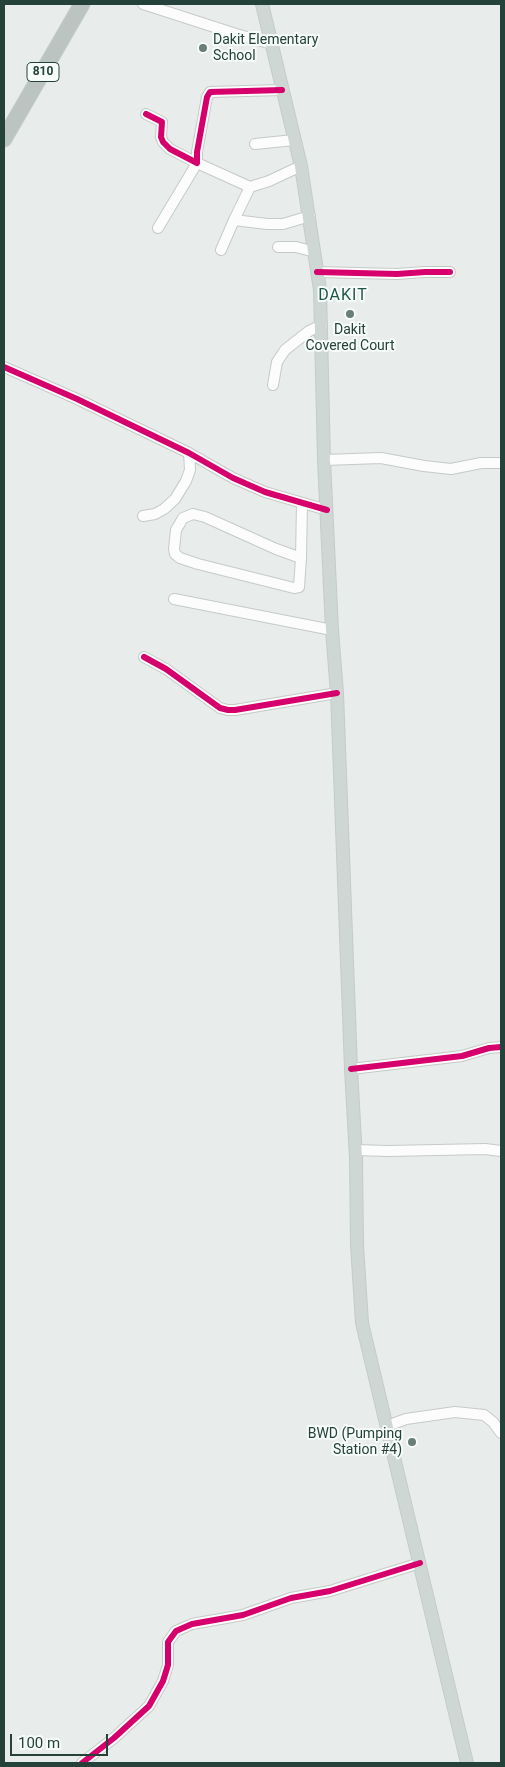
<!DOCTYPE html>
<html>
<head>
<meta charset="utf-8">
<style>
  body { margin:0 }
  #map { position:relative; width:505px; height:1767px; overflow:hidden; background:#e8edeb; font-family:Roboto,sans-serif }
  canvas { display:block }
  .frame { position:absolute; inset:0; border:5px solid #24423a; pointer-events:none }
  .scale { position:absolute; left:10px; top:1734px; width:98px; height:22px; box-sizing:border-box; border:2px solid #24423a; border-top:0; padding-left:6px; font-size:15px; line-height:18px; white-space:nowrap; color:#24423a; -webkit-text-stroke:4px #f7fbf9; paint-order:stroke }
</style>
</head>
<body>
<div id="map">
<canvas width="505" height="1767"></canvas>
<div class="frame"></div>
<div class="scale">100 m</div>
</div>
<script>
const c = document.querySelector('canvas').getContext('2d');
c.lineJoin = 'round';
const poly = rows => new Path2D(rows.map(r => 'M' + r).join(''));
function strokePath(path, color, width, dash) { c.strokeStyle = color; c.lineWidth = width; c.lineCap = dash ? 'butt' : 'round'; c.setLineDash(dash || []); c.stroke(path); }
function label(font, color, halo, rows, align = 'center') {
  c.font = font + ' Roboto,sans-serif'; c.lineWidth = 4; c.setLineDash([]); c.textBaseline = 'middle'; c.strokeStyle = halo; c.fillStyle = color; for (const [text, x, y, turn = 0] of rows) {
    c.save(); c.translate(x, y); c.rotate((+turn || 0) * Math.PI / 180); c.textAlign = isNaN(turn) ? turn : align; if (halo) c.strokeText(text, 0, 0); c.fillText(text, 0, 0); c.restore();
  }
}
const minor = poly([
  [143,4,236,34,272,44],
  [146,114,162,122,161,137,163,142,170,149,197,163,197,152,207,97,210,92,282,90],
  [255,144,294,140],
  [234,220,250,187],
  [158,228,197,163,250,187,269,181,301,166],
  [278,247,296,247,315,252],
  [221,250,234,220,267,224,283,224,310,216],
  [317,272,397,274,425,272,450,272],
  [4,367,77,399,189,453,233,478,265,492,327,510],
  [273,385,277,362,285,350,309,331,322,325],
  [324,460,381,458,424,466,451,469,481,463,501,463],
  [193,514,205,517,276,549,301,558,299,587,294,588,198,564,180,558,175,554,174,549,176,530,183,518,193,514],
  [143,516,155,514,164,509,175,499,186,481,190,470,189,453],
  [301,558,302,503],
  [174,599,332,630],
  [144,657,166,669,220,708,228,710,235,710,337,693],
  [351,1069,462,1056,489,1048,501,1047],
  [356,1150,388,1151,485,1149,501,1151],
  [387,1426,406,1419,455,1412,484,1415,493,1422,501,1433],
  [82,1763,114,1738,149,1706,163,1681,168,1665,168,1642,176,1631,192,1624,243,1615,291,1598,330,1591,420,1563]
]);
const major = poly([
  [262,4,301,166,320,290,324,460,332,630,337,693,351,1069,356,1158,357,1245,362,1323,467,1763]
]);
const highway = poly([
  [4,139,82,4]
]);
const cycleway = poly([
  [146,114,162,122,161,137,163,142,170,149,197,163,197,152,207,97,210,92,282,90],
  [317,272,397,274,425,272,450,272],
  [4,367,77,399,189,453,233,478,265,492,327,510],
  [144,657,166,669,220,708,228,710,235,710,337,693],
  [351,1069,462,1056,489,1048,501,1047],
  [82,1763,114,1738,149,1706,163,1681,168,1665,168,1642,176,1631,192,1624,243,1615,291,1598,330,1591,420,1563]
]);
const markers = [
  [203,48,5,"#697e78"],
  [350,314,5,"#697e78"],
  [412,1442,5,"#697e78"]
];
const shields = [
  [43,72,32]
];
const shieldNames = [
  ["810",43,72]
];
const poiNames = [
  ["Dakit Elementary",213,40],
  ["School",213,56],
  ["Dakit",350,330,"center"],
  ["Covered Court",350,346,"center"],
  ["BWD (Pumping",402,1434,"right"],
  ["Station #4)",402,1450,"right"]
];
const quarterNames = [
  ["DAKIT",343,296]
];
strokePath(minor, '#c5cac8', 12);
strokePath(major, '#c3ccc9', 14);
strokePath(highway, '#c3ccc9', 17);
strokePath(minor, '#fcfcfc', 10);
strokePath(major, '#cfd7d5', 12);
strokePath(highway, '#bcc4c2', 15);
strokePath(cycleway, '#d6006c', 6);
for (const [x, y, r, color] of markers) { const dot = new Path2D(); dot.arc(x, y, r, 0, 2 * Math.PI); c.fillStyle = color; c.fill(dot); strokePath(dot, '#f7fbf9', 2); }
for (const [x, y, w] of shields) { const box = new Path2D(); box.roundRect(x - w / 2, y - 9.5, w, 19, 4); c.fillStyle = '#f7fbf9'; c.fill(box); strokePath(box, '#24423a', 1); }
label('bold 12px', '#24423a', null, shieldNames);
label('14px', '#24423a', '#f7fbf9', poiNames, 'left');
c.letterSpacing = '1px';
label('16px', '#1f5548', '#f7fbf9', quarterNames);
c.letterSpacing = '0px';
</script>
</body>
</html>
